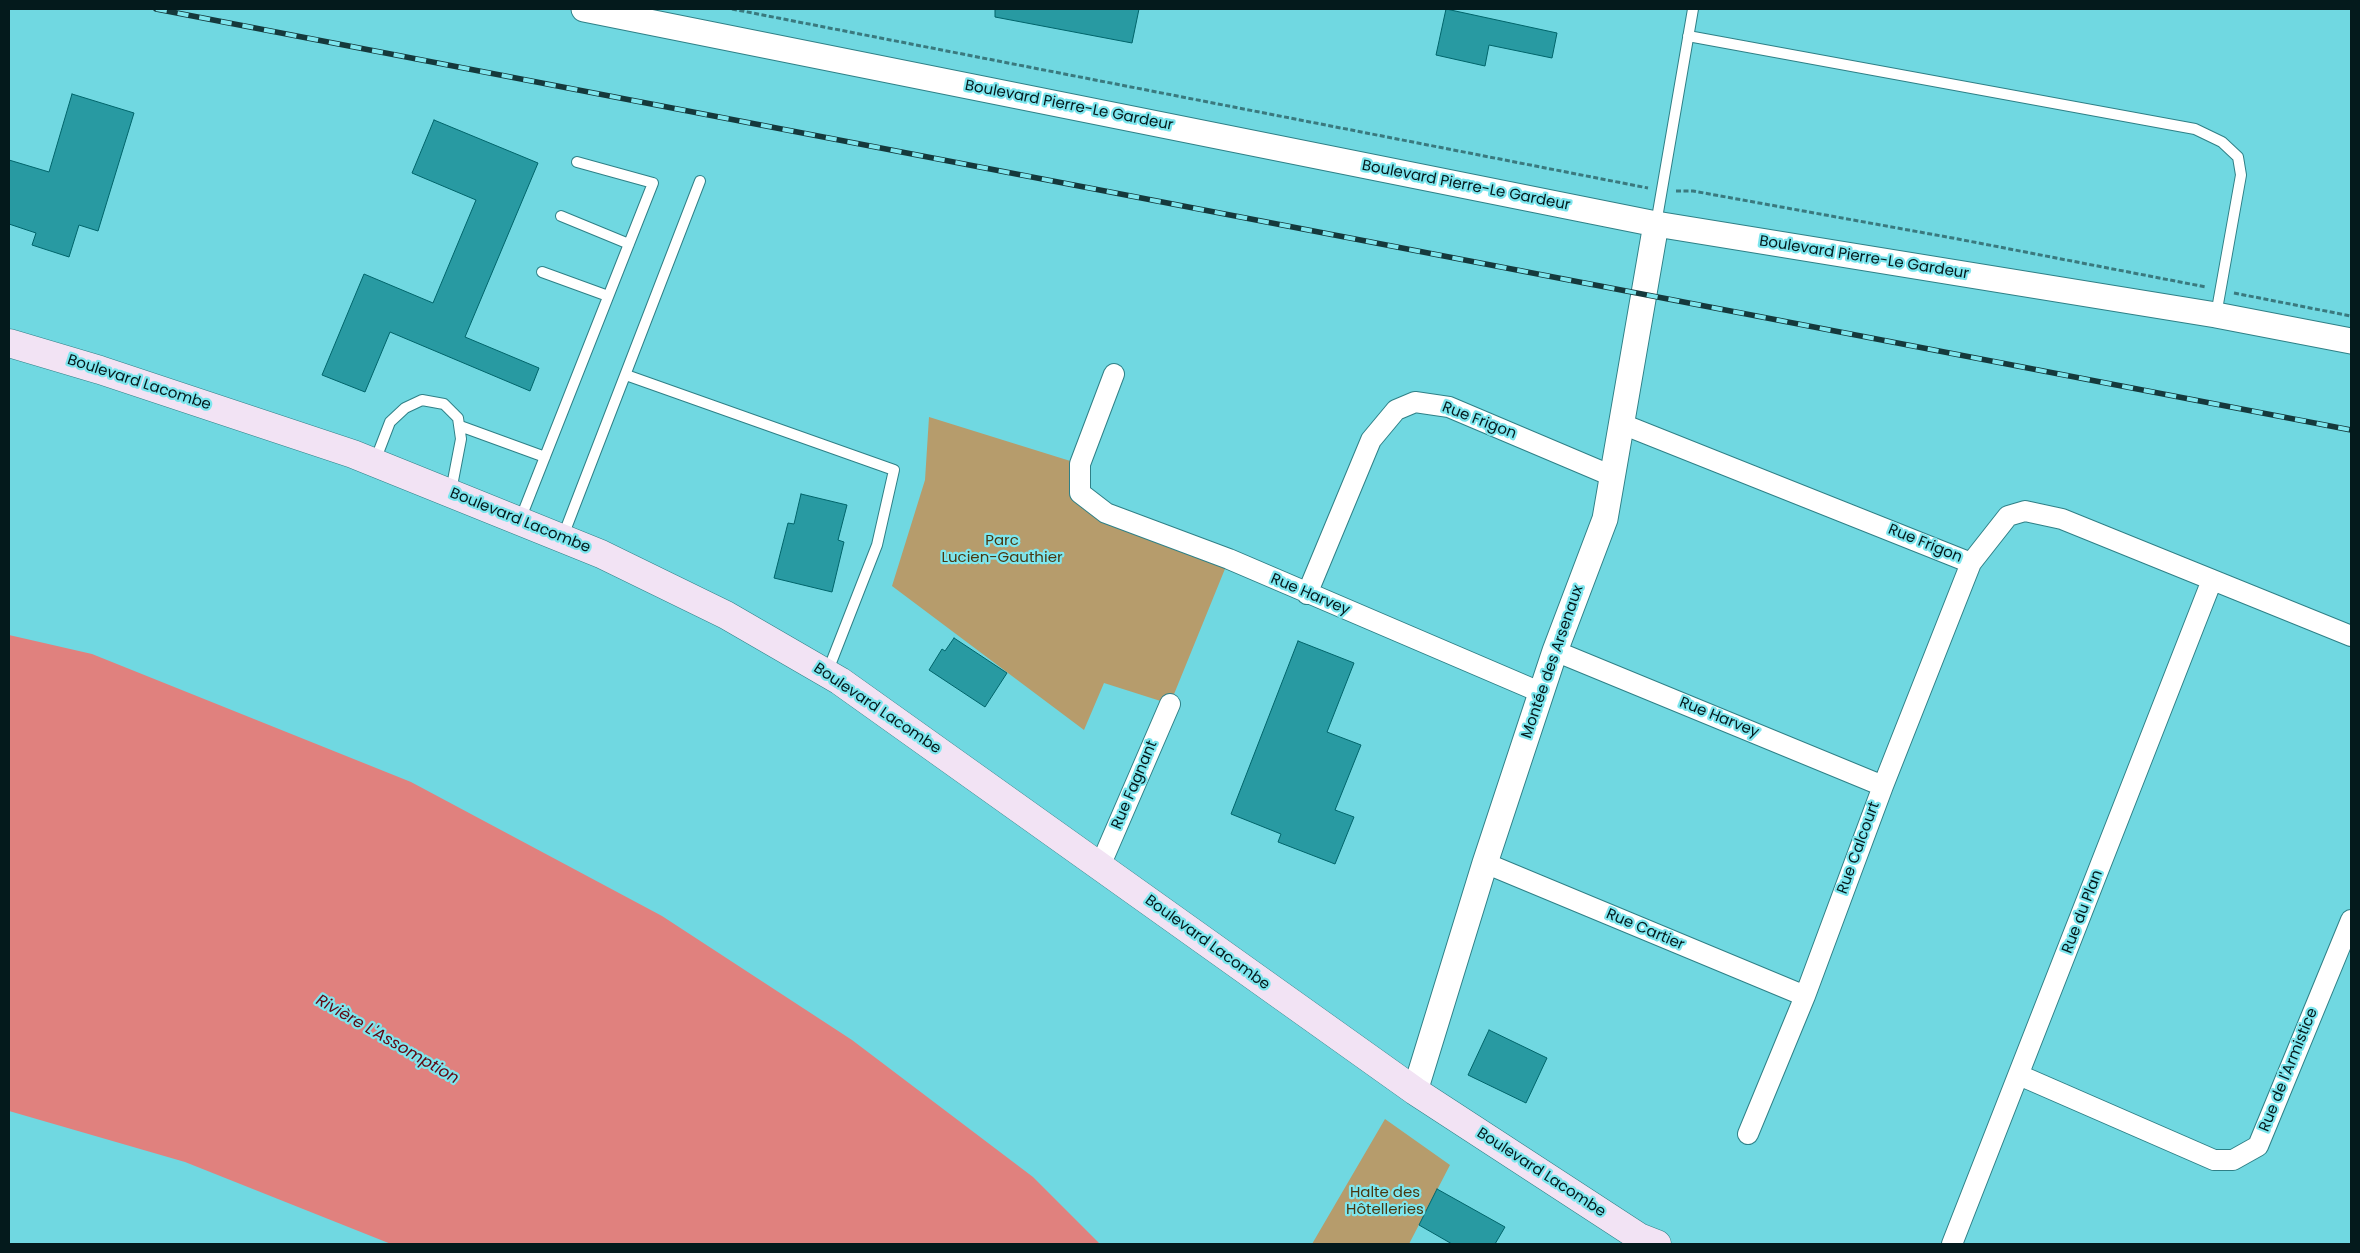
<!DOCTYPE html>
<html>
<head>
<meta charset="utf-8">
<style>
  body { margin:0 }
  #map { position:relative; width:2360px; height:1253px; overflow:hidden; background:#70d8e1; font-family:Poppins,sans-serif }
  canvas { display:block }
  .frame { position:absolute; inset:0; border:10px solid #041a1c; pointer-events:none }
</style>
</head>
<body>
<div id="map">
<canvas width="2360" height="1253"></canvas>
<div class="frame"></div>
</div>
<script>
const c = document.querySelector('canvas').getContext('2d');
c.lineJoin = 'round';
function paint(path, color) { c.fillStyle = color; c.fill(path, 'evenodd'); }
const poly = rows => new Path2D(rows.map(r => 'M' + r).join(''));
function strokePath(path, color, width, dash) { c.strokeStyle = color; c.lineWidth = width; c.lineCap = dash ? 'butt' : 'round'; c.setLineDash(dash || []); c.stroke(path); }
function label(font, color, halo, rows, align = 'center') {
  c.font = font + ' Poppins,sans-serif'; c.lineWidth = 4.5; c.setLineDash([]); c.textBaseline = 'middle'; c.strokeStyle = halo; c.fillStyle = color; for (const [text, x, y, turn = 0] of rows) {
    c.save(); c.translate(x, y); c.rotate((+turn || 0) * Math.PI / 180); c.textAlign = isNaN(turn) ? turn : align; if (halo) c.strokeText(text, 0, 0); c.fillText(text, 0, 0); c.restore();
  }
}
const green = poly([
  [929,417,1080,464,1080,493,1229,559,1170,704,1104,683,1084,730,892,586,925,480],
  [1385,1119,1450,1165,1409,1244,1312,1244]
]);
const water = poly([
  [9,635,92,654,411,782,662,916,852,1040,1033,1177,1100,1244,391,1244,185,1162,9,1111]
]);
const building = poly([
  [995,9,1139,9,1132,43,995,17,995,9],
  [1446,9,1557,33,1552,58,1489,45,1485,66,1436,55,1446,9],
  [72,94,134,113,98,231,79,225,69,257,32,245,36,233,9,224,9,160,49,172,72,94],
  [434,120,538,163,465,337,539,368,530,391,390,332,365,392,322,375,364,274,433,303,476,200,412,173,434,120],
  [801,494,847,505,838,540,844,542,832,592,774,578,788,523,794,524,801,494],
  [954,638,1007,673,985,707,929,670,942,649,945,651,954,638],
  [1298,641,1354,663,1327,732,1361,745,1335,810,1354,817,1335,864,1278,842,1281,834,1231,814,1298,641],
  [1489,1030,1547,1058,1526,1103,1468,1075,1489,1030],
  [1437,1189,1505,1227,1495,1244,1452,1244,1419,1225,1437,1189]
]);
const path = poly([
  [732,9,1648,188],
  [1676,191,1693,191,1958,239,2206,287],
  [2234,293,2351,316]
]);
const service = poly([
  [1688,36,2195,129,2222,142,2238,157,2241,175,2216,315],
  [561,216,629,244],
  [1656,224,1693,9],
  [542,272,608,296],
  [626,375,894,470,877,545,827,673],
  [460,426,545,457],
  [375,461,390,422,405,408,422,400,444,404,458,418,461,439,451,491],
  [520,520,653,183,577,162],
  [563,536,700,181]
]);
const minor = poly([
  [1114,374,1080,464,1080,493,1106,513,1229,559,1542,693],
  [1622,424,1971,563,2008,516,2025,511,2062,519,2351,636],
  [1307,594,1371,440,1396,410,1415,402,1449,407,1612,476],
  [1555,651,1883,786],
  [1485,863,1805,996],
  [1100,866,1170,704],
  [2019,1075,2214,1160,2233,1160,2258,1146,2351,920],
  [1748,1134,1805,996,1883,786,1971,563],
  [1952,1244,2212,580]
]);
const tertiary = poly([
  [584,9,1656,224,2216,315,2351,341],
  [1415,1091,1485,863,1555,651,1605,519,1656,224]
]);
const secondary = poly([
  [9,343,100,370,353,454,601,554,726,615,840,681,1415,1091,1639,1237,1657,1244]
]);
const rail = poly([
  [156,9,2351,430]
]);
const streetNames = [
  ["Boulevard Pierre-Le Gardeur",1069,106,11],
  ["Boulevard Pierre-Le Gardeur",1466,186,11],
  ["Boulevard Pierre-Le Gardeur",1864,258,9],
  ["Boulevard Lacombe",139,383,18],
  ["Rue Frigon",1479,421,21],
  ["Boulevard Lacombe",520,521,22],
  ["Rue Frigon",1925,544,22],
  ["Rue Harvey",1310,595,23],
  ["Montée des Arsenaux",1553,662,-71],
  ["Boulevard Lacombe",877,709,34],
  ["Rue Harvey",1719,718,22],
  ["Rue Fagnant",1135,785,-67],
  ["Rue Calcourt",1859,848,-70],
  ["Rue du Plan",2083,912,-69],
  ["Rue Cartier",1645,930,23],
  ["Boulevard Lacombe",1207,943,36],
  ["Rue de l'Armistice",2289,1070,-68],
  ["Boulevard Lacombe",1541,1173,33]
];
const parkNames = [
  ["Parc",1002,541],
  ["Lucien-Gauthier",1002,558],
  ["Halte des",1385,1193],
  ["Hôtelleries",1385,1210]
];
const waterNames = [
  ["Rivière L'Assomption",387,1040,30]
];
paint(green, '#b69c6c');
paint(water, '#e0817e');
paint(building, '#289aa2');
strokePath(building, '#00646a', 1);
strokePath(service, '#2f8087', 12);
strokePath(minor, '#2f8087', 22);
strokePath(tertiary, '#2f8087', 27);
strokePath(secondary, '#2f8087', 29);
strokePath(path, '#3a797e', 3, [5, 2.5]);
strokePath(service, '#fff', 10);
strokePath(minor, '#fff', 20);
strokePath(tertiary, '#fff', 25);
strokePath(secondary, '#f2e3f4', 28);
strokePath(rail, '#15393c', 5.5);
strokePath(rail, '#7ee6ee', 4, [11]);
label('15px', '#041a1c', '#7ee6ee', streetNames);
label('15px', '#493711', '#7ee6ee', parkNames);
label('italic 16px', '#600913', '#7ee6ee', waterNames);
</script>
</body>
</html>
